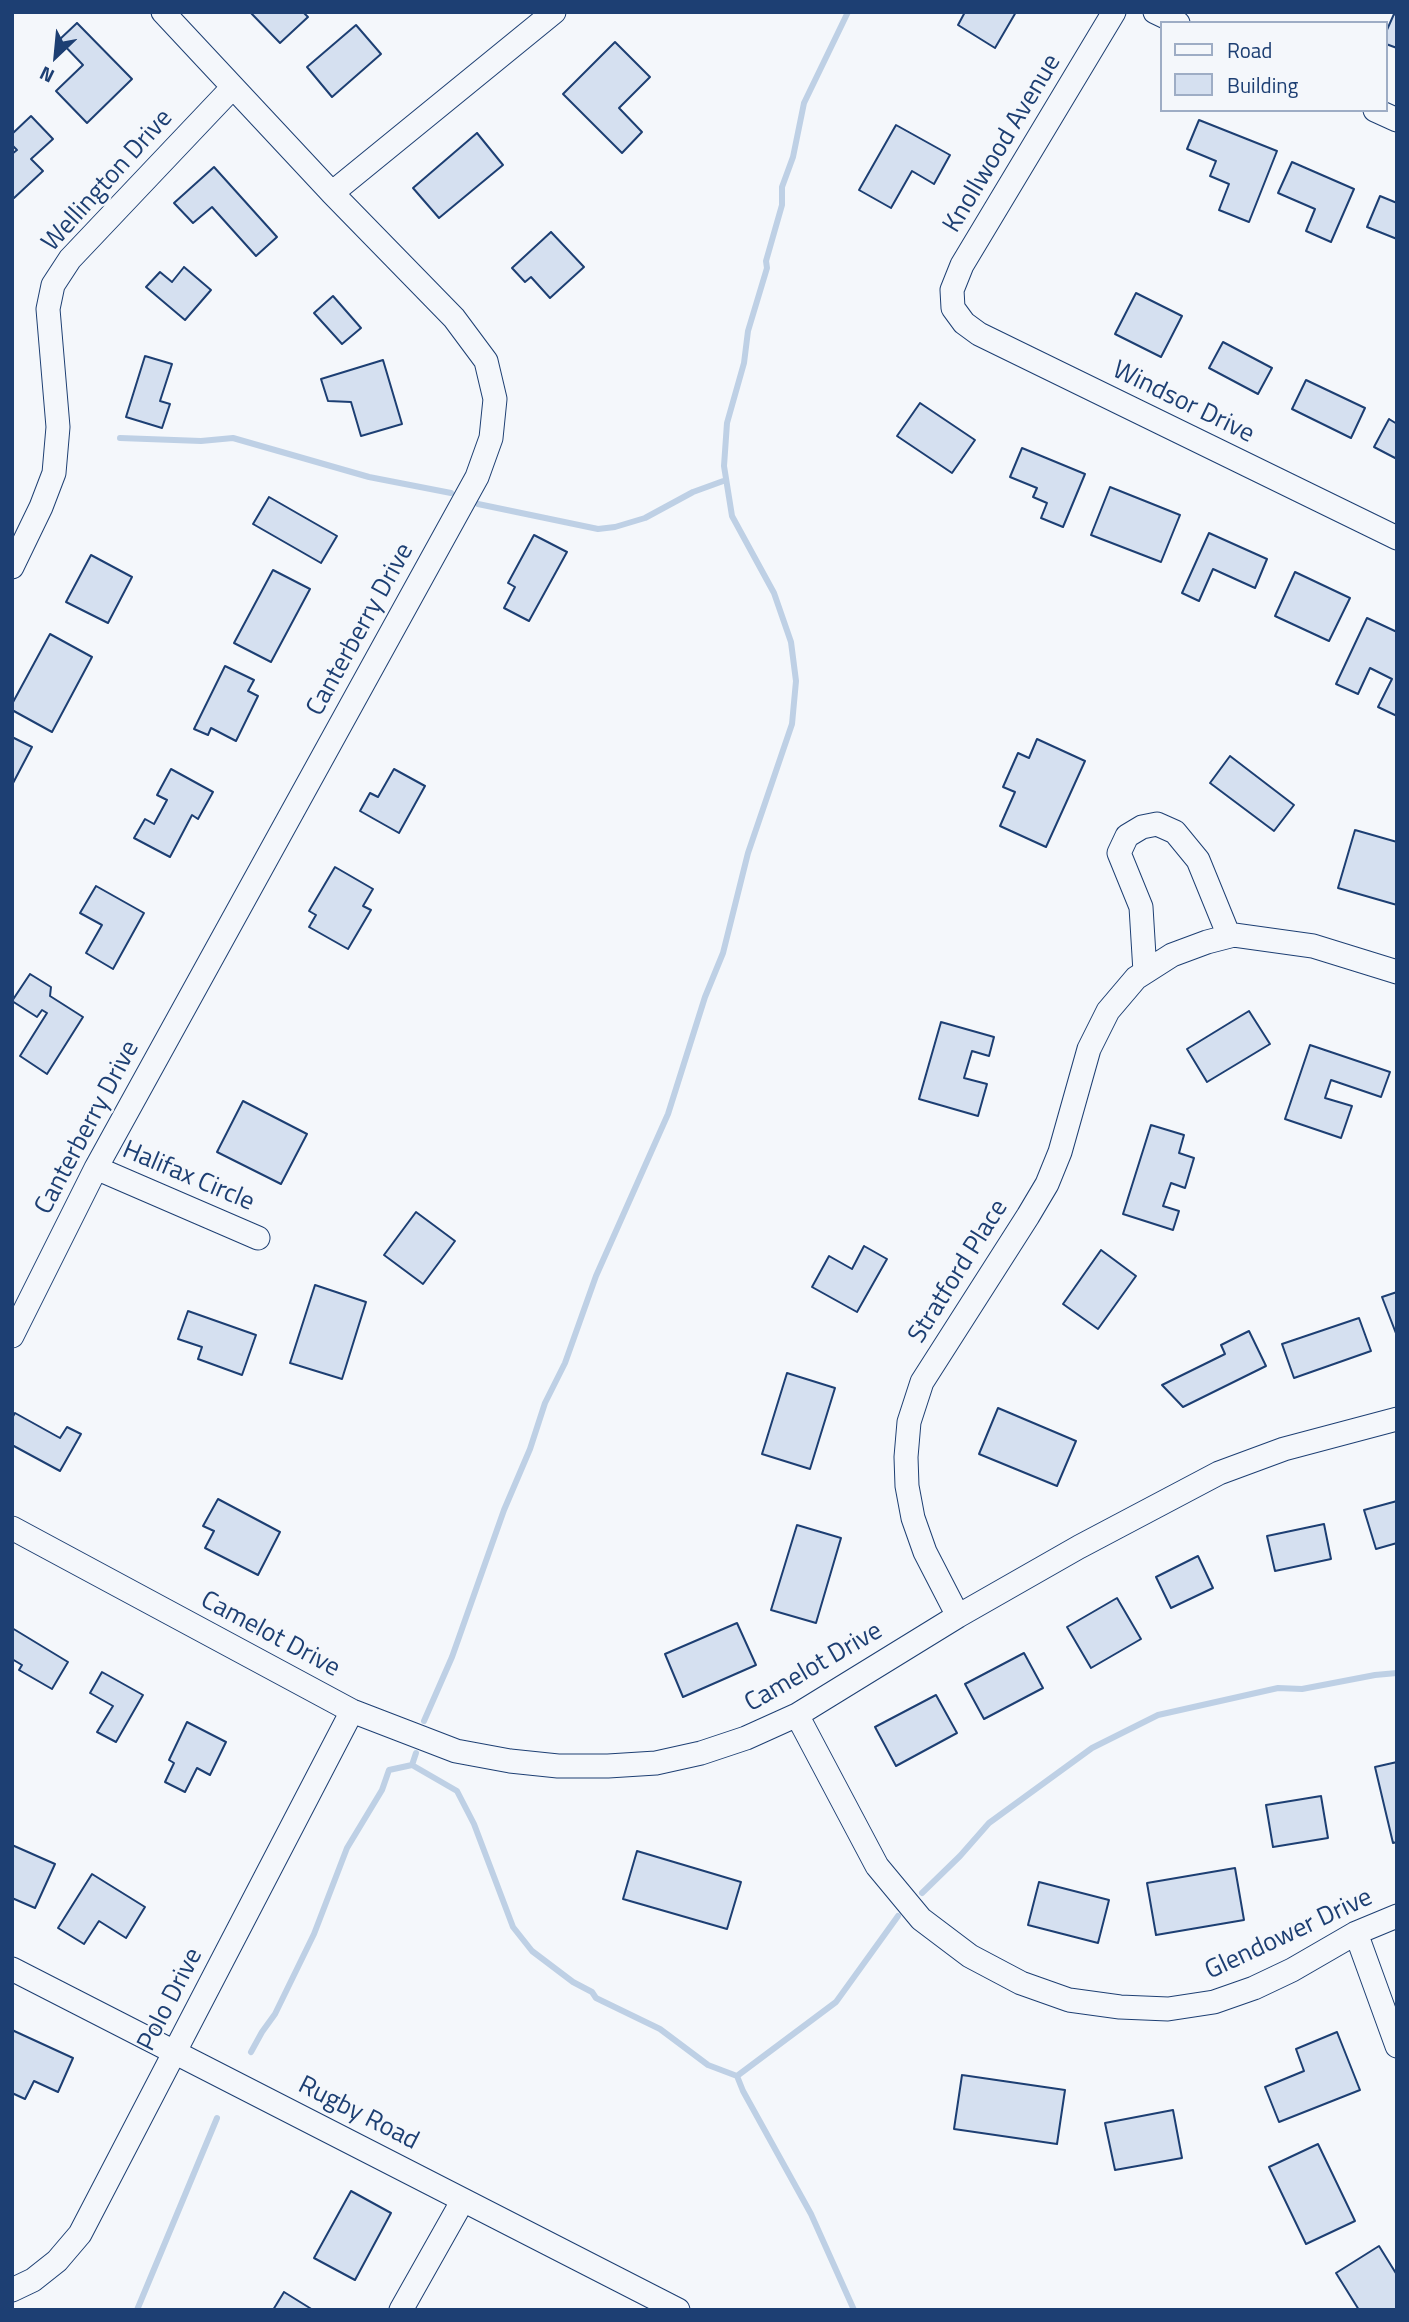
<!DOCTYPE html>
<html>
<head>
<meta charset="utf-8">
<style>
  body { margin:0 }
  #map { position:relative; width:1409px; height:2322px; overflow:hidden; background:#f4f7fb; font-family:"Titillium Web",sans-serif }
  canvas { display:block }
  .frame { position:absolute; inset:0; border:14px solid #1d3f73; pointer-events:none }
  .legend { position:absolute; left:1160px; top:21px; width:228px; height:91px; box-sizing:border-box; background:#f4f7fb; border:2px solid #9eadc5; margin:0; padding:9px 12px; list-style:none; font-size:21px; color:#1d3f73 }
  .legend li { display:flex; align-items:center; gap:14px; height:35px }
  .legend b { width:35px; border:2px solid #9eadc5 }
  .north { position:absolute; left:21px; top:21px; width:70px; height:70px; -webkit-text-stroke:5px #f4f7fb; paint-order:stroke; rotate:206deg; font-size:19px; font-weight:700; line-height:28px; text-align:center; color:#1d3f73 }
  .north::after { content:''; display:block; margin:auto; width:24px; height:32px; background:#1d3f73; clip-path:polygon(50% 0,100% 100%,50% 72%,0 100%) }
</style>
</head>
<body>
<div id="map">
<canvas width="1409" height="2322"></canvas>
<div class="frame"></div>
<ul class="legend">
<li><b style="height:9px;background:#f4f7fb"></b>Road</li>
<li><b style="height:19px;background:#d5e0f0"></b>Building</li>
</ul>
<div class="north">N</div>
</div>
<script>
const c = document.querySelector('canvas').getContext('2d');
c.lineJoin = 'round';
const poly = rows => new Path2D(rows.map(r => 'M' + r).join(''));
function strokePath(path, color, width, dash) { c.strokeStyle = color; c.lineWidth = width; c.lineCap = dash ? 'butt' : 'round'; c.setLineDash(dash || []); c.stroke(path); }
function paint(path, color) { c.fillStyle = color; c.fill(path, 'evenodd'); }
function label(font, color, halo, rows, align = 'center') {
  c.font = font + ' "Titillium Web",sans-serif'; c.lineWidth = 5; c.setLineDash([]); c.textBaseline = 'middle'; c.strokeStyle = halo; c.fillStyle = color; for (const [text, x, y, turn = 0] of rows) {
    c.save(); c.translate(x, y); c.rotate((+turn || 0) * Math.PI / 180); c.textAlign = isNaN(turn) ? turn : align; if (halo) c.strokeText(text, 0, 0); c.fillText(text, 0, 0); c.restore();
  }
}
const stream = poly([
  [120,438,201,441,233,438,369,477,451,493],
  [478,504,598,529,615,527,645,518,693,492,726,480],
  [424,1721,452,1657,504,1510,530,1449,545,1403,565,1363,596,1276,668,1114,705,997,723,953,748,853,792,724,796,681,791,642,774,593,732,516,724,466,727,423,744,363,748,331,767,268,766,261,782,205,782,187,793,157,804,103,848,12],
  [412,1765,416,1753],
  [922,1893,960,1856,989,1823,1092,1748,1158,1715,1278,1688,1302,1689,1375,1675,1397,1673],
  [251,2052,262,2032,275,2014,314,1934,347,1848,382,1790,389,1770,412,1765,457,1791,474,1824,513,1927,532,1951,573,1982,592,1992,596,1998,660,2029,708,2065,737,2076],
  [737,2076,743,2091,811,2214,854,2310],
  [737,2076,836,2002,898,1916],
  [137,2310,217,2118]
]);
const building = poly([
  [250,12,303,12,308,17,280,43,250,12],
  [965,12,1016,12,995,48,958,25,965,12],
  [1394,14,1397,15,1397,48,1386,44,1386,32,1394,14],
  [77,23,132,79,87,123,56,91,83,65,59,40,77,23],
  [356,25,381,54,332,97,307,67,356,25],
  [615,42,650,77,619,108,642,132,622,153,563,94,615,42],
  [31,116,53,139,31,159,43,171,14,198,12,196,12,154,17,150,12,145,12,134,31,116],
  [1199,120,1277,151,1249,222,1219,210,1229,184,1210,176,1216,161,1187,149,1199,120],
  [896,125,950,155,934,184,912,171,891,208,859,190,896,125],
  [477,133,503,165,439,218,413,188,477,133],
  [1292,162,1354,189,1331,242,1306,231,1315,209,1278,193,1292,162],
  [214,167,277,237,256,256,212,207,193,223,174,203,214,167],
  [1380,196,1397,203,1397,239,1367,227,1380,196],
  [551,232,584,267,550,298,531,277,525,282,512,268,551,232],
  [184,267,211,290,185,320,146,287,160,272,172,282,184,267],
  [1136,293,1182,316,1161,357,1115,334,1136,293],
  [333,296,361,328,342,344,314,313,333,296],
  [1223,342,1272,368,1258,394,1209,368,1223,342],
  [145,356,172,364,160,401,170,404,162,428,126,417,145,356],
  [383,360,402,424,361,436,351,402,328,401,321,379,383,360],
  [1306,380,1365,408,1351,438,1292,409,1306,380],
  [920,403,975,440,952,473,897,436,920,403],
  [1389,419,1397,424,1397,459,1374,447,1389,419],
  [1022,448,1085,474,1063,527,1041,518,1047,503,1033,497,1037,488,1010,477,1022,448],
  [1110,487,1180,515,1161,562,1091,535,1110,487],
  [269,497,337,536,321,563,253,524,269,497],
  [1209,533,1267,559,1255,588,1213,569,1199,601,1182,593,1209,533],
  [534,535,567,552,529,621,504,608,515,587,508,583,534,535],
  [91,555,132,577,108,623,66,602,91,555],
  [273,570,310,589,271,662,234,643,273,570],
  [1295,572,1350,598,1329,641,1275,616,1295,572],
  [1367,618,1397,632,1397,716,1378,707,1392,679,1370,668,1358,694,1336,684,1367,618],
  [50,634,92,657,52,732,12,710,12,704,50,634],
  [225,666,254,680,248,691,258,696,236,741,211,728,208,735,194,729,225,666],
  [12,737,32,747,12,785,12,737],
  [1037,739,1085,761,1046,847,1000,826,1015,792,1003,787,1018,753,1029,758,1037,739],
  [1230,756,1294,805,1274,831,1210,783,1230,756],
  [171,769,213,792,198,819,192,815,170,857,134,838,145,819,154,824,167,800,157,795,171,769],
  [394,769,425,786,399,833,360,811,370,793,378,797,394,769],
  [1355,830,1397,842,1397,905,1338,888,1355,830],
  [335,867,373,889,363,906,371,910,348,949,309,927,316,915,309,911,335,867],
  [96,886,144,913,113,969,86,953,102,925,80,913,96,886],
  [30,974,51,987,50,996,83,1017,47,1074,20,1056,47,1013,42,1010,37,1017,12,1001,30,974],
  [1249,1011,1270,1044,1207,1082,1187,1049,1249,1011],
  [941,1022,994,1037,989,1056,972,1051,964,1078,987,1084,978,1116,919,1099,941,1022],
  [1310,1045,1390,1072,1381,1097,1331,1080,1325,1098,1352,1106,1341,1138,1285,1119,1310,1045],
  [243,1101,307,1134,281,1184,217,1152,243,1101],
  [1151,1125,1184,1135,1179,1153,1194,1158,1185,1188,1171,1183,1163,1206,1179,1211,1173,1230,1123,1214,1151,1125],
  [416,1212,455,1241,423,1284,384,1255,416,1212],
  [864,1246,887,1259,857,1312,812,1287,829,1256,852,1269,864,1246],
  [1101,1250,1136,1276,1098,1329,1063,1304,1101,1250],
  [315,1285,366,1302,342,1379,290,1363,315,1285],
  [1397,1292,1397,1336,1382,1297,1397,1292],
  [188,1311,256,1335,242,1375,198,1359,202,1347,178,1339,188,1311],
  [1359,1318,1371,1351,1294,1378,1282,1344,1359,1318],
  [1249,1331,1266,1366,1183,1407,1162,1385,1225,1354,1221,1345,1249,1331],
  [787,1373,835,1388,810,1469,762,1454,787,1373],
  [998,1408,1076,1441,1057,1486,979,1454,998,1408],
  [15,1413,60,1438,67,1427,81,1434,60,1471,12,1445,12,1418,15,1413],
  [218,1499,280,1532,258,1575,205,1548,214,1531,203,1526,218,1499],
  [1397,1501,1397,1543,1376,1549,1364,1510,1397,1501],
  [1324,1524,1331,1559,1275,1571,1267,1536,1324,1524],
  [797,1525,841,1538,816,1623,771,1610,797,1525],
  [1198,1556,1213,1588,1171,1608,1156,1577,1198,1556],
  [1117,1598,1141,1639,1091,1668,1067,1627,1117,1598],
  [737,1623,756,1665,683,1697,665,1654,737,1623],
  [12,1628,68,1662,52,1689,19,1670,22,1665,12,1659,12,1628],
  [1024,1653,1043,1688,984,1719,965,1684,1024,1653],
  [102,1672,143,1695,116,1742,97,1732,113,1706,90,1693,102,1672],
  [936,1695,957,1733,896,1766,875,1727,936,1695],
  [187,1722,226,1742,210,1775,197,1768,185,1792,165,1782,174,1763,169,1760,187,1722],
  [1397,1762,1397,1842,1393,1843,1375,1767,1397,1762],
  [1321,1796,1328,1838,1273,1847,1266,1805,1321,1796],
  [12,1845,55,1864,35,1908,12,1898,12,1845],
  [637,1851,741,1882,727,1929,623,1899,637,1851],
  [1235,1868,1244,1920,1156,1935,1147,1883,1235,1868],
  [92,1874,145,1907,126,1938,99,1921,84,1944,58,1928,92,1874],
  [1039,1882,1109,1900,1098,1943,1028,1925,1039,1882],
  [12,2030,73,2058,58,2092,34,2081,25,2099,12,2093,12,2030],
  [1337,2032,1360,2090,1279,2122,1265,2087,1304,2071,1296,2049,1337,2032],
  [962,2075,1065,2090,1057,2144,954,2129,962,2075],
  [1173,2110,1182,2158,1115,2170,1105,2123,1173,2110],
  [1318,2144,1355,2221,1306,2244,1269,2167,1318,2144],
  [351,2191,391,2213,355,2280,314,2258,351,2191],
  [1379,2246,1397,2275,1397,2310,1359,2310,1336,2273,1379,2246],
  [284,2292,313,2310,273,2310,284,2292]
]);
const minor = poly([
  [1114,12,962,265,952,290,953,308,964,323,979,334,1397,538],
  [1155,12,1178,23],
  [1375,110,1397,120],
  [332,193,554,12],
  [12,567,41,507,54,473,58,427,48,309,53,285,70,259,233,87],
  [1145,972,1141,907,1119,853,1127,836,1142,827,1157,824,1175,832,1198,860,1229,936],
  [96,1168,258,1238],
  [12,1336,96,1168,477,477,491,438,495,399,486,361,454,318,332,193,163,12],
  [12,1528,352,1711,456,1751,510,1761,558,1766,608,1766,656,1763,701,1753,746,1738,797,1715,958,1616,1079,1547,1219,1473,1284,1449,1397,1419],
  [958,1616,925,1552,913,1518,907,1486,906,1457,909,1422,922,1382,1028,1216,1047,1184,1060,1152,1089,1049,1108,1011,1136,978,1172,955,1207,942,1234,935,1313,946,1397,972],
  [797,1715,877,1866,921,1919,970,1956,1021,1983,1069,2000,1120,2007,1168,2009,1214,2002,1254,1988,1292,1970,1356,1933,1397,1916],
  [1356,1933,1397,2046],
  [12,1969,678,2310],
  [12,2290,33,2280,57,2261,80,2234,352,1711],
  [401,2310,463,2200]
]);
const streetNames = [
  ["Knollwood Avenue",1003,144,-59],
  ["Wellington Drive",108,181,-48],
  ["Windsor Drive",1183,403,26],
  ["Canterberry Drive",361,630,-61],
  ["Canterberry Drive",88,1128,-62],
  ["Halifax Circle",188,1177,23],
  ["Stratford Place",959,1272,-58],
  ["Camelot Drive",270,1635,28],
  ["Camelot Drive",814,1668,-30],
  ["Glendower Drive",1289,1935,-25],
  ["Polo Drive",171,2000,-63],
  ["Rugby Road",358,2114,27]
];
strokePath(stream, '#bed0e5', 6);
paint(building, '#d5e0f0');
strokePath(building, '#1d3f73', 2);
strokePath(minor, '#1d3f73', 25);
strokePath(minor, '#f4f7fb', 23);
label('26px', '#1d3f73', '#f4f7fb', streetNames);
</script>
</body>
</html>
